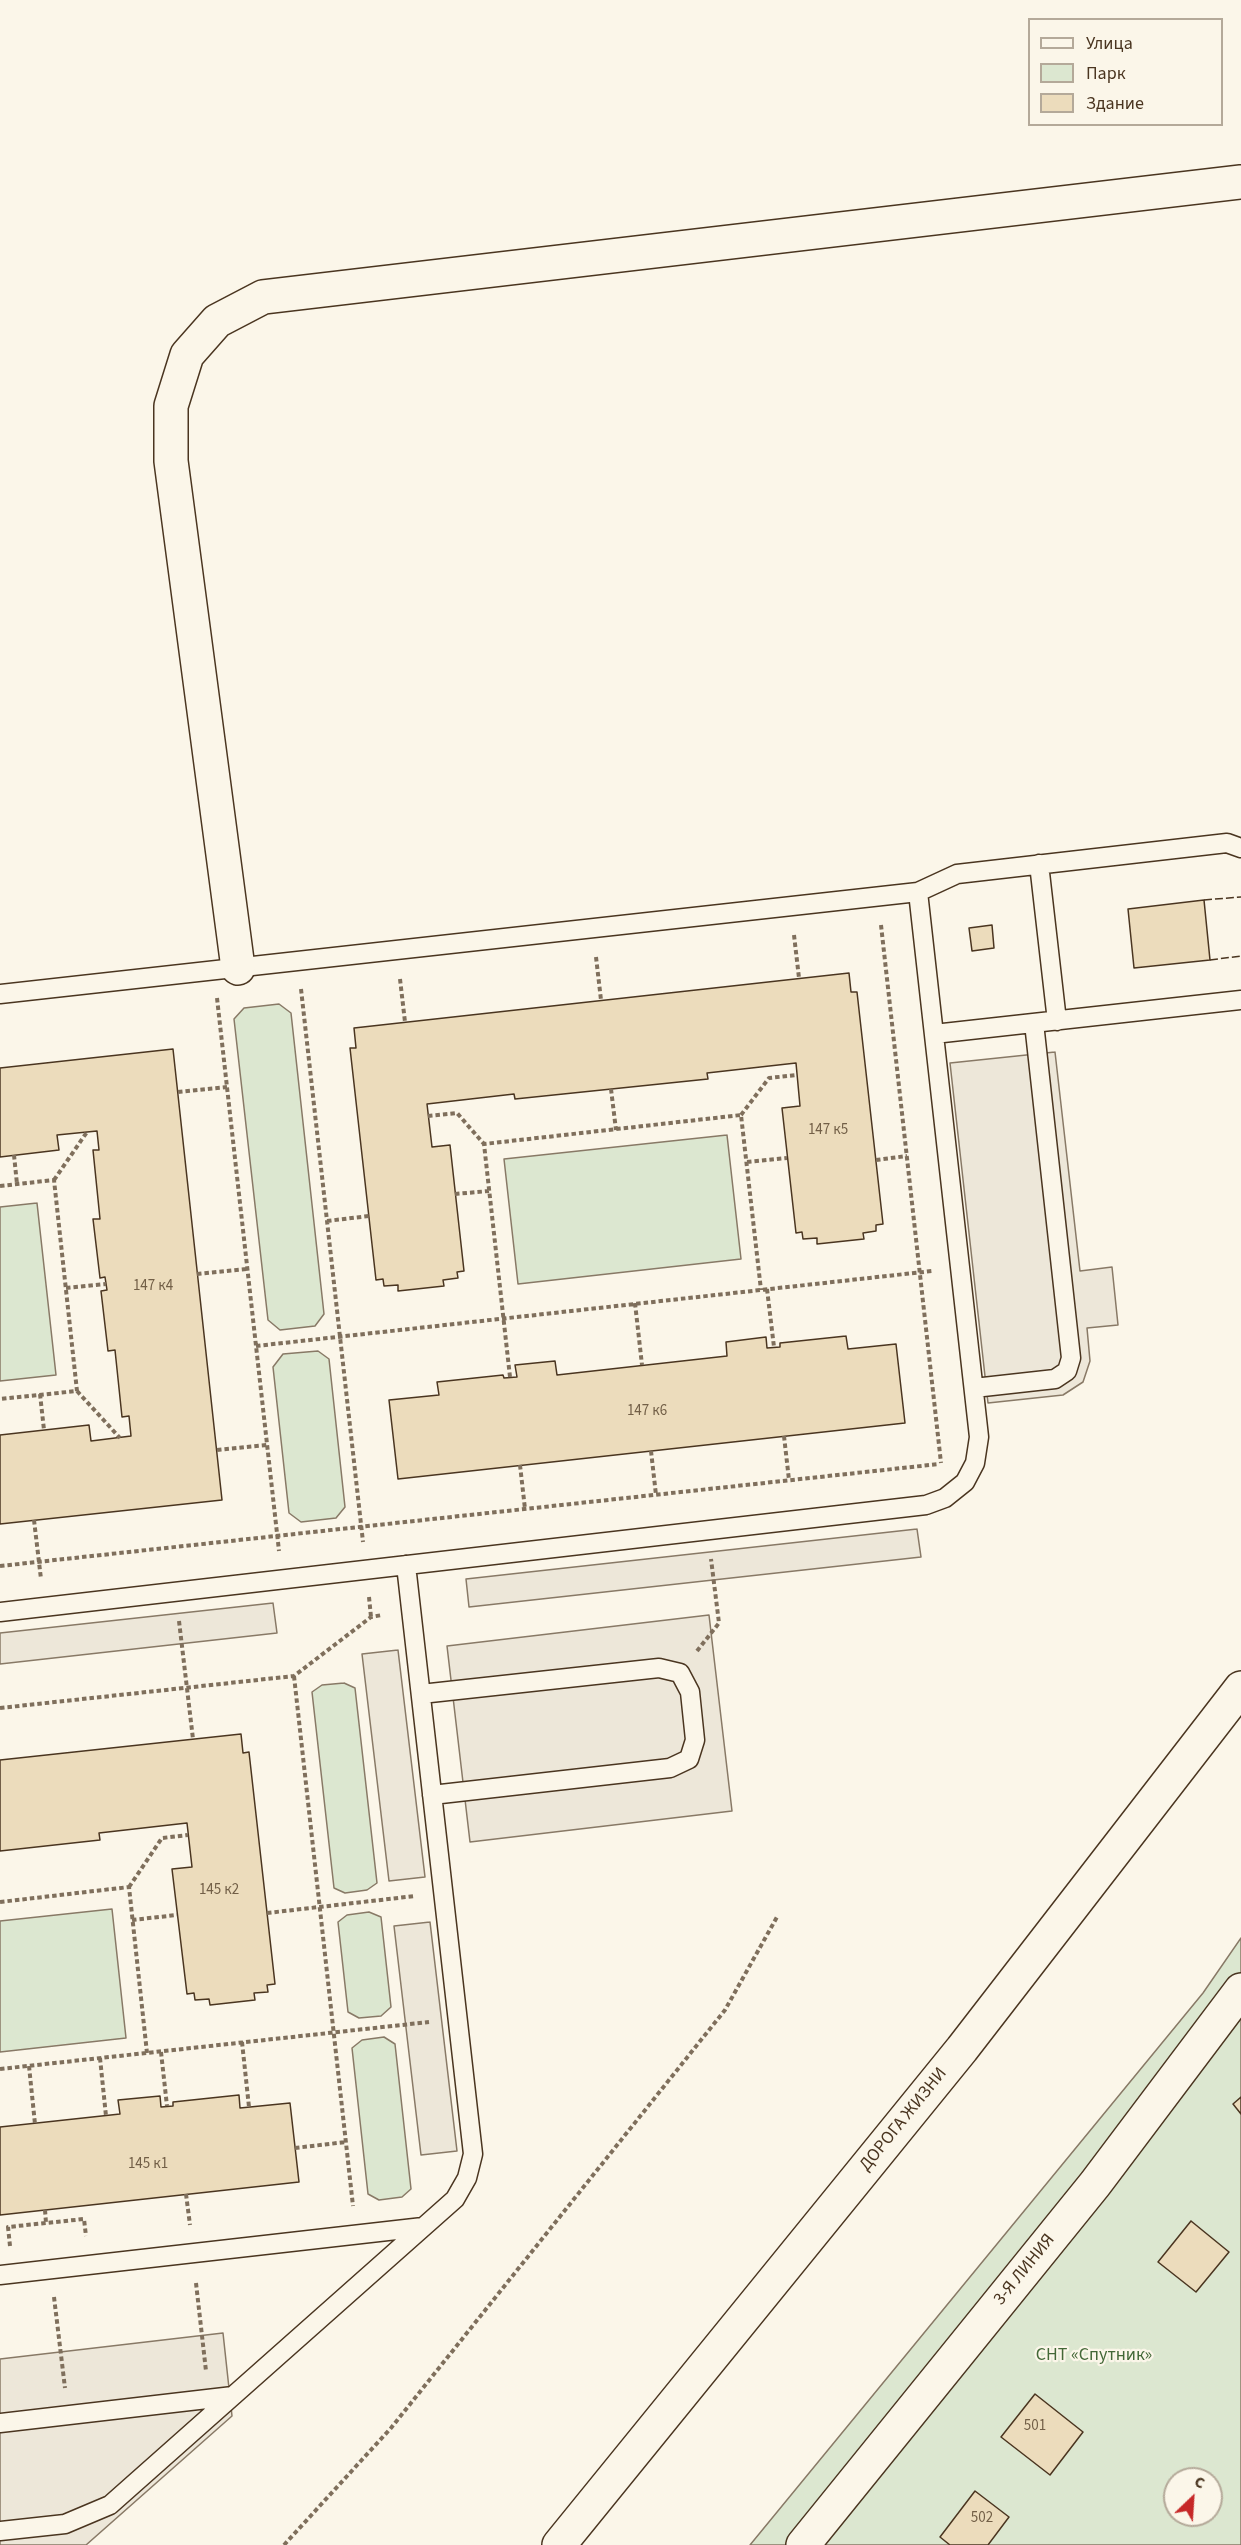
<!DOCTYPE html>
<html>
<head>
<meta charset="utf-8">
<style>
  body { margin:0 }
  #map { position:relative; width:1241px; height:2545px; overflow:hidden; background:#fbf6e9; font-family:"Source Sans 3",sans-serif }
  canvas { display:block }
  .legend { position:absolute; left:1028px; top:18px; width:195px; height:108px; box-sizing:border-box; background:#fbf6e9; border:2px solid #b4a999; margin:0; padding:8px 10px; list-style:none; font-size:18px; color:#4a3520 }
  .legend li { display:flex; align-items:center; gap:12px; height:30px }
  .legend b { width:30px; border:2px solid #b4a999 }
  .north { position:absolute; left:1163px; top:2467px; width:60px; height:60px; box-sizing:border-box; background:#fbf6e9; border:2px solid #b4a999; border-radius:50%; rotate:25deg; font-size:16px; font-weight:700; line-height:24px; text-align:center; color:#4a3520 }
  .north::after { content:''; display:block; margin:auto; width:21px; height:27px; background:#c62828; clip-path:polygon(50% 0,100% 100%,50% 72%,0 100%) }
</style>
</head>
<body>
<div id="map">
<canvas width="1241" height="2545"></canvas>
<ul class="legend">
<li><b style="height:8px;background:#fbf6e9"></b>Улица</li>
<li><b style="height:16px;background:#dce7d0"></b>Парк</li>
<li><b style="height:16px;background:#ecdcbc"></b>Здание</li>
</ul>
<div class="north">С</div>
</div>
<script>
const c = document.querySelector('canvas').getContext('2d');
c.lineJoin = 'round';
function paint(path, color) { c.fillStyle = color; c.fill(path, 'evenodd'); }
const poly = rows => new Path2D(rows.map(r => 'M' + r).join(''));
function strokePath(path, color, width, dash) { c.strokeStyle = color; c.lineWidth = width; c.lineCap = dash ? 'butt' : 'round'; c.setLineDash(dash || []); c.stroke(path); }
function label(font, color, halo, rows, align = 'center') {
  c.font = font + ' "Source Sans 3",sans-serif'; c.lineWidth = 4.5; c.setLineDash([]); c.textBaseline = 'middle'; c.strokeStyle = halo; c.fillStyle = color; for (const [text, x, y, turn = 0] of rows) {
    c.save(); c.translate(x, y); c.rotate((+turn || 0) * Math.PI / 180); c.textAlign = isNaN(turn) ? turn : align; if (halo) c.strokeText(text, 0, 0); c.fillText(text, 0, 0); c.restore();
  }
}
const green = poly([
  [279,1004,291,1013,324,1314,315,1326,280,1330,268,1320,234,1019,244,1008,279,1004],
  [727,1135,741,1259,518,1284,504,1159,727,1135],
  [37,1203,56,1375,0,1381,0,1207,37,1203],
  [318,1351,329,1359,345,1507,336,1518,301,1522,289,1513,273,1367,283,1354,318,1351],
  [344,1683,355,1688,377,1883,367,1890,345,1893,334,1888,312,1692,322,1685,344,1683],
  [112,1909,126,2038,0,2052,0,1921,112,1909],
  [369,1912,381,1917,391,2007,381,2016,359,2018,348,2012,338,1922,347,1915,369,1912],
  [1241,1938,1241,2545,750,2545,1203,1993,1241,1938],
  [1175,2479,1211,2479,1211,2515,1175,2515,1175,2479],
  [384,2037,395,2044,411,2189,402,2197,379,2200,368,2194,352,2048,362,2040,384,2037]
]);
const parking = poly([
  [1055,1052,1080,1271,1112,1267,1118,1325,1087,1328,1090,1361,1083,1382,1063,1395,988,1403,950,1063,1055,1052],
  [917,1529,921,1557,469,1607,466,1579,917,1529],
  [273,1603,277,1633,0,1664,0,1633,273,1603],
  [709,1615,732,1811,470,1842,447,1646,709,1615],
  [398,1650,425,1877,389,1881,362,1654,398,1650],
  [430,1922,457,2151,421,2155,394,1926,430,1922],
  [223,2333,232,2416,86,2545,0,2545,0,2359,223,2333]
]);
const building = poly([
  [1204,900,1210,960,1134,968,1128,909,1204,900],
  [992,925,994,948,972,951,969,928,992,925],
  [849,973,851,992,857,992,883,1224,876,1225,876,1231,863,1233,864,1239,817,1244,817,1238,803,1239,802,1232,796,1233,782,1108,800,1106,796,1063,707,1073,708,1079,515,1099,514,1094,427,1104,432,1147,450,1145,464,1271,457,1272,458,1278,443,1280,444,1286,398,1291,398,1285,384,1286,383,1279,376,1280,350,1048,356,1048,354,1028,849,973],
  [173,1049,222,1500,0,1524,0,1435,89,1425,91,1441,131,1436,129,1416,122,1417,115,1350,108,1351,101,1291,107,1290,105,1277,100,1278,93,1219,100,1219,93,1150,99,1150,97,1131,57,1135,59,1150,0,1157,0,1068,173,1049],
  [846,1336,848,1349,896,1344,905,1423,398,1479,389,1400,439,1395,437,1382,503,1375,504,1378,517,1377,515,1365,555,1361,557,1375,727,1356,726,1342,766,1337,767,1348,780,1347,780,1343,846,1336],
  [241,1734,243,1753,249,1752,275,1984,267,1985,268,1992,254,1993,255,2000,210,2005,209,1999,195,2000,194,1993,187,1994,172,1869,192,1867,187,1823,99,1833,100,1840,0,1851,0,1760,241,1734],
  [239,2095,240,2108,290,2103,299,2182,0,2215,0,2127,120,2114,118,2100,160,2096,161,2107,173,2106,173,2102,239,2095],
  [1241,2097,1241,2114,1233,2104,1241,2097],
  [1191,2221,1229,2252,1196,2292,1158,2262,1191,2221],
  [1035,2394,1083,2432,1050,2475,1001,2437,1035,2394],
  [975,2491,1009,2517,988,2545,950,2545,940,2537,975,2491]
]);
const path = poly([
  [881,925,941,1463],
  [794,935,799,978],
  [596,957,601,1000],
  [400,979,405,1022],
  [301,989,363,1542],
  [217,998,279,1551],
  [611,1089,616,1130],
  [178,1092,227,1087],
  [741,1115,769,1078,797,1075],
  [428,1116,457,1113,484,1144],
  [14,1155,17,1184],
  [876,1160,907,1156],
  [747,1162,787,1158],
  [54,1180,87,1132],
  [0,1186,54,1180,77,1391,0,1399],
  [455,1194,489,1191],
  [327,1221,369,1216],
  [197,1274,247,1269],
  [66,1288,106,1284],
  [767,1289,774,1347],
  [635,1303,642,1365],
  [256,1346,932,1271],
  [510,1377,484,1144,741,1115,761,1290],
  [77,1391,120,1438],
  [40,1394,44,1430],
  [784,1436,789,1480],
  [217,1450,267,1445],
  [651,1451,656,1495],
  [520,1465,525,1509],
  [34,1520,41,1579],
  [0,1566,939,1464],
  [369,1597,371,1617],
  [179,1621,193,1739],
  [697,1651,719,1623,711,1559],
  [294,1676,353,2206],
  [0,1708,294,1676,371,1617,382,1615],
  [129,1887,162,1838,188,1835],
  [0,1902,129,1887,147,2053],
  [267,1913,415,1896],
  [132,1920,177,1915],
  [242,2042,249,2107],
  [161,2052,167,2106],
  [100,2058,106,2116],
  [29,2066,35,2124],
  [0,2069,429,2022],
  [295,2148,346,2142],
  [186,2194,190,2225],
  [45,2210,46,2223],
  [10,2246,8,2227,84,2219,86,2236],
  [196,2283,206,2371],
  [54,2297,65,2388],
  [284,2545,391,2428,725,2010,777,1917]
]);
const lane = poly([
  [1039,864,1057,1021],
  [0,994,918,892,957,874,1227,843,1241,848],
  [934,1034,1241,1000],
  [974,1388,1055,1379,1067,1371,1071,1358,1034,1023],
  [0,1612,926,1505,945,1498,965,1482,975,1463,979,1437,918,892],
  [421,1694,659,1668,680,1673,690,1692,695,1740,689,1759,670,1768,432,1795],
  [0,2275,423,2227],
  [0,2423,233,2396],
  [0,2531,65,2524,110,2505,455,2199,467,2178,473,2154,406,1565]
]);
const street = poly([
  [238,968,171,461,171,406,187,355,217,321,263,297,1241,182],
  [803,2545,1095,2184,1241,1990]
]);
const secondary = poly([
  [559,2545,962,2049,1241,1688]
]);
const fence = poly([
  [1204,900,1241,897],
  [1210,960,1241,956]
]);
const numberNames = [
  ["147 к5",828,1131],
  ["147 к4",153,1287],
  ["147 к6",647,1412],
  ["145 к2",219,1891],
  ["145 к1",148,2165],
  ["501",1035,2427],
  ["502",982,2519]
];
const streetNames = [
  ["ДОРОГА ЖИЗНИ",904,2120,-51],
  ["3-Я ЛИНИЯ",1025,2270,-51]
];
const parkNames = [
  ["СНТ «Спутник»",1094,2356]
];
paint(green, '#dce7d0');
strokePath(green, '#887966', 1.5);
paint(parking, '#ede7d9');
strokePath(parking, '#887966', 1.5);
paint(building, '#ecdcbc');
strokePath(building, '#4a3520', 1.5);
strokePath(lane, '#4a3520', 21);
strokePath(street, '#4a3520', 36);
strokePath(secondary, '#4a3520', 36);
strokePath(path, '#7f6f5c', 4, [4.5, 3]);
strokePath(lane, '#fbf6e9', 18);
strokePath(street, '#fbf6e9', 33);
strokePath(secondary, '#fbf6e9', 33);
strokePath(fence, '#4a3520', 1.5, [8, 3]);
label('15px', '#725f47', null, numberNames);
label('18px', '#4a3520', '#fbf6e9', streetNames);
label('18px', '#436837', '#fbf6e9', parkNames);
</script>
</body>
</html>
